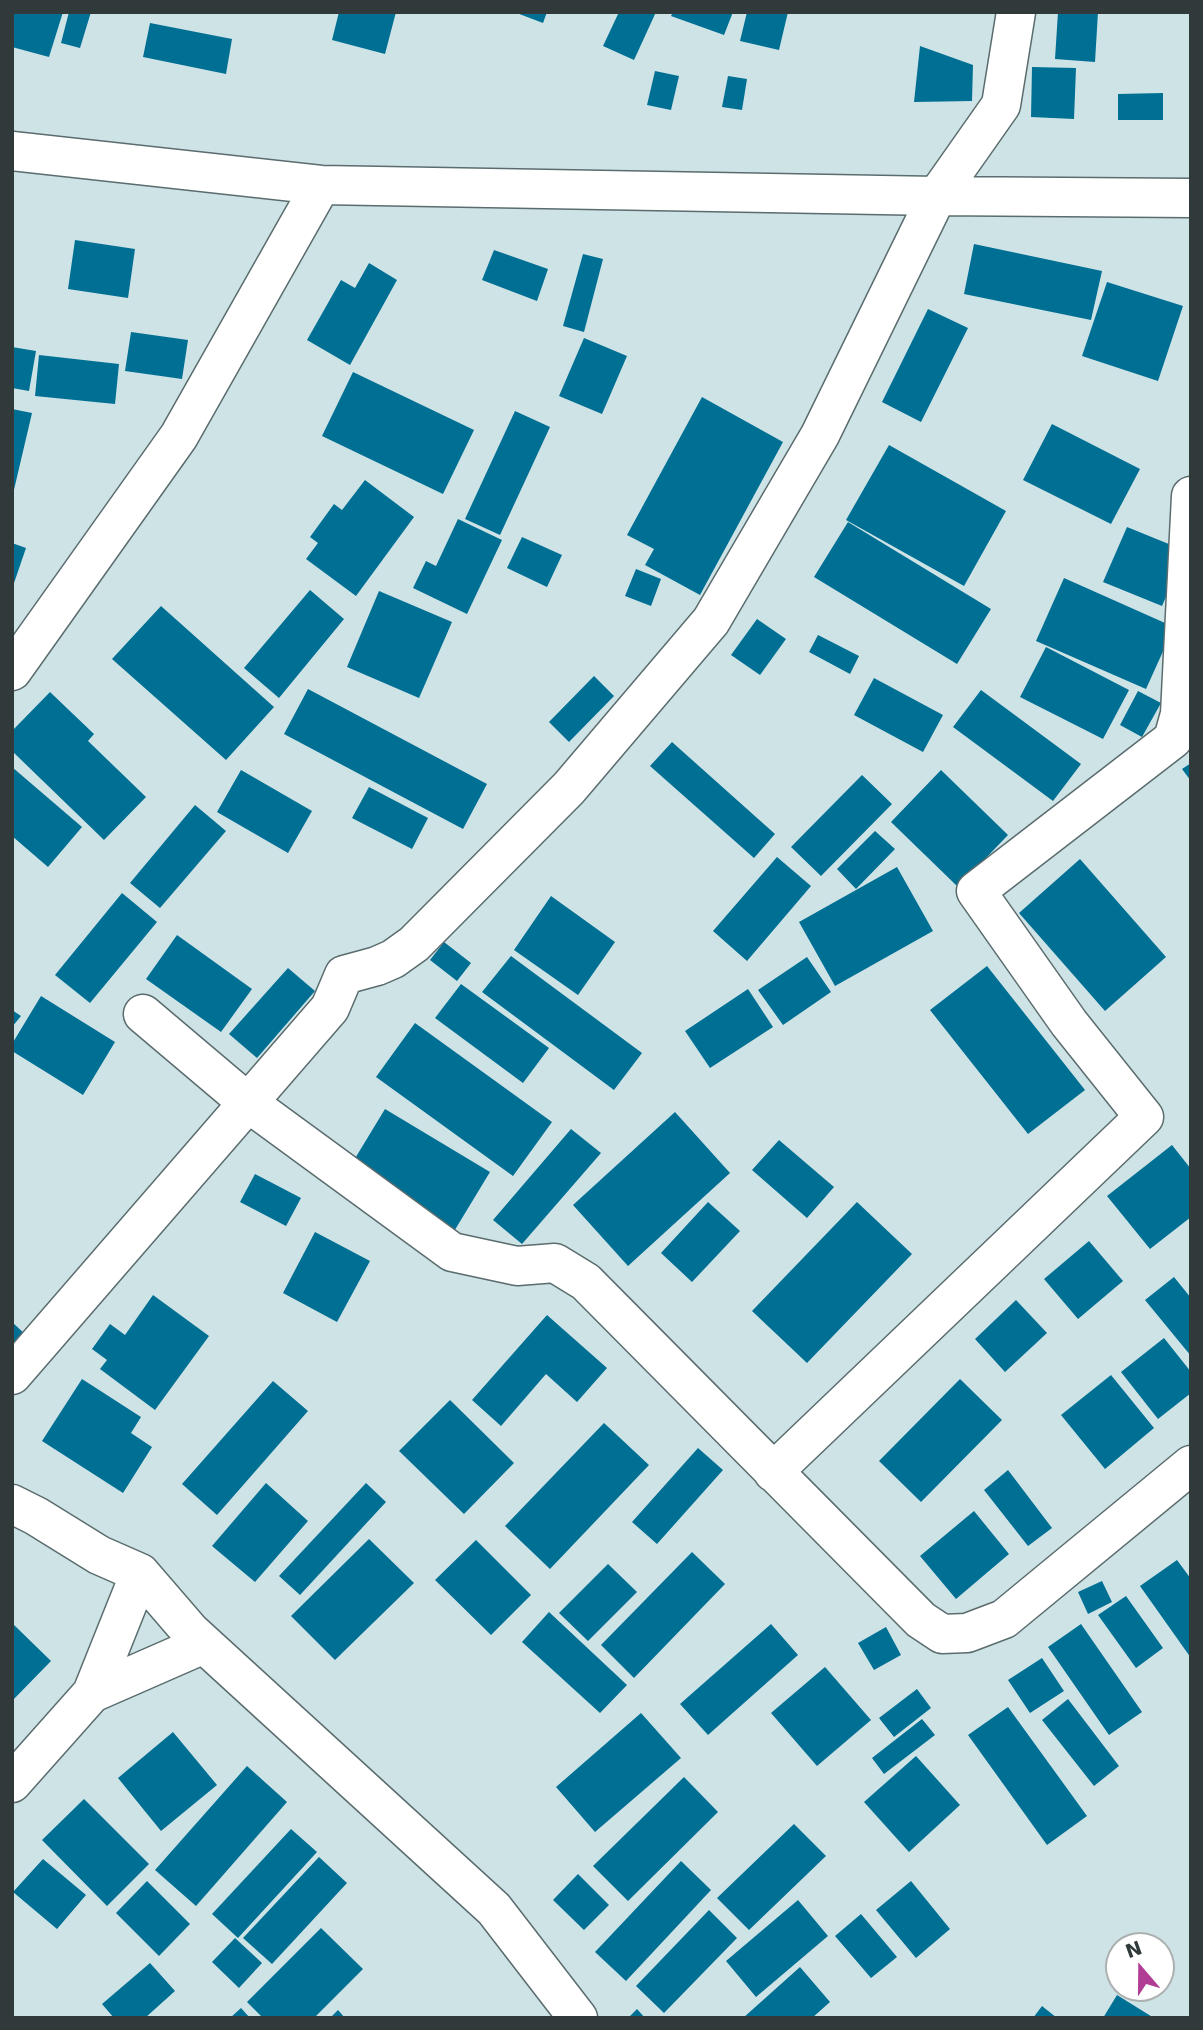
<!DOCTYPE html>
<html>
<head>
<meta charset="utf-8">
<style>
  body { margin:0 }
  #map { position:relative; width:1203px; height:2030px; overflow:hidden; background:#cee3e5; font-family:"DejaVu Sans",sans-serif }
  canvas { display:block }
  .frame { position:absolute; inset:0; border:14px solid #313a3a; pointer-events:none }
  .north { position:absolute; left:1105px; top:1932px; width:70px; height:70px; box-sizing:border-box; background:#fff; border:2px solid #adb0b0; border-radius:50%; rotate:340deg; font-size:19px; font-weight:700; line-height:28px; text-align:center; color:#313a3a }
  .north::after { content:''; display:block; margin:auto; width:24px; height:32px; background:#b03c96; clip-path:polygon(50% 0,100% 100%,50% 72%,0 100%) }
</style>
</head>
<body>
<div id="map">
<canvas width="1203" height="2030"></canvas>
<div class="frame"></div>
<div class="north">N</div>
</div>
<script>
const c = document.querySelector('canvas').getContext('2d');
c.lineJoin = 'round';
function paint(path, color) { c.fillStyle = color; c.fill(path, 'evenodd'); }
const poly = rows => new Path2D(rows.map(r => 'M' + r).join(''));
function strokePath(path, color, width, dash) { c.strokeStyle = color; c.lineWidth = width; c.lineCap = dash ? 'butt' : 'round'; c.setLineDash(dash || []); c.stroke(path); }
const building = poly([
  [12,12,63,12,49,57,12,47],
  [69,12,91,12,80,48,61,43],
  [339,12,396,12,385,54,332,40],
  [514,12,547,12,543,23],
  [619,12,656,12,634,60,603,46],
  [673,12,733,12,724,35,671,16],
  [747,12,788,12,779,50,740,41],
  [1058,12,1098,12,1095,62,1055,59],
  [150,23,232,39,226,74,143,57],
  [920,46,973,65,972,101,914,102],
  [1032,67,1076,68,1074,119,1031,117],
  [655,71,679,76,671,110,647,105],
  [728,76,747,79,742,110,722,107],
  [1163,93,1163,120,1118,120,1118,94],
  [75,240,135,249,128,298,68,289],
  [974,244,1102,271,1091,320,964,294],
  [494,250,548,269,537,301,482,280],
  [583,254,603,259,584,332,563,326],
  [369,263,397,280,350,365,307,340,341,280,355,288],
  [1107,282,1183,306,1158,381,1082,356],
  [928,309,968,328,921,422,882,402],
  [131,332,188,340,182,379,125,371],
  [584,338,627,356,602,414,559,396],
  [12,347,36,351,29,391,12,388],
  [39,355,119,364,115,404,35,396],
  [353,372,474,430,443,494,322,436],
  [702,397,783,442,700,595,645,565,654,549,627,535],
  [12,409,32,413,13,494,12,493],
  [515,411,550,427,500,535,465,519],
  [1052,424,1140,469,1111,524,1023,480],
  [889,445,1006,511,964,586,846,520],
  [365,480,414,517,356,596,306,559,318,543,310,537,334,504,342,510],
  [458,519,502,540,467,614,413,588,426,561,436,566],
  [848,522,991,609,957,664,814,577],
  [1127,527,1186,551,1162,606,1103,582],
  [522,537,562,555,547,587,507,568],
  [12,543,26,548,14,583,12,582],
  [636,569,661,579,651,606,625,596],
  [1064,578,1174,627,1146,689,1036,641],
  [310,590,344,619,279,698,244,668],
  [379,591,452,622,419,698,347,667],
  [161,606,274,707,226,760,112,659],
  [757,619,786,639,760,675,731,655],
  [818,635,859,656,850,674,809,652],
  [1046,647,1129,690,1103,739,1020,697],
  [594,676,614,696,569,742,549,722],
  [874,678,943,715,923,752,854,715],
  [308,689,487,784,463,829,284,734],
  [981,690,1081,764,1053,801,953,727],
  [1138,691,1161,703,1142,737,1120,725],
  [50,692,94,734,88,741,146,797,104,840,12,751,12,731],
  [672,742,775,834,754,858,650,766],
  [1191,763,1191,781,1182,769],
  [12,767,82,827,48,867,12,836],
  [241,770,312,811,288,853,217,812],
  [941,770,1008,835,958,887,891,822],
  [862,775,892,804,821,876,791,847],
  [369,787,428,818,412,849,352,818],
  [195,805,226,831,160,908,130,883],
  [875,831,895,849,856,889,837,869],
  [777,857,811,886,747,961,713,931],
  [1080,859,1166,957,1105,1011,1019,913],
  [897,867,933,931,835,986,799,922],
  [122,893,157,922,90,1003,55,975],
  [551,896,615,942,578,995,514,950],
  [177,935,252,989,221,1032,146,979],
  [444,942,471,963,457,981,430,960],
  [511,956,642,1053,614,1090,482,992],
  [807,957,831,992,783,1025,758,990],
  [987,966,1085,1090,1028,1134,930,1010],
  [288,968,315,991,257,1058,229,1034],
  [461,984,549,1048,523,1083,435,1018],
  [748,989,773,1027,710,1068,685,1031],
  [41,996,115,1042,83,1095,12,1051,12,1044],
  [12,1010,21,1016,12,1027],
  [415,1023,552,1122,513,1176,376,1077],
  [385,1109,490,1172,453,1233,348,1170],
  [675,1112,730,1173,628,1266,573,1205],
  [571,1129,601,1153,522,1244,493,1220],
  [779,1140,834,1187,807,1218,752,1170],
  [1172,1145,1191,1169,1191,1217,1150,1249,1107,1196],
  [255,1174,301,1198,286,1226,240,1202],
  [708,1202,740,1231,692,1282,661,1253],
  [857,1202,912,1254,807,1363,752,1311],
  [315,1232,370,1261,337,1322,283,1293],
  [1089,1241,1123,1281,1078,1319,1044,1279],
  [1174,1277,1191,1298,1191,1356,1145,1300],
  [153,1295,209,1336,155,1410,100,1369,107,1360,92,1349,110,1324,125,1335],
  [1016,1300,1047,1333,1005,1372,975,1339],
  [547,1315,607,1368,577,1402,546,1374,501,1426,472,1400],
  [12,1322,27,1336,12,1351],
  [1164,1338,1191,1372,1191,1393,1158,1419,1121,1372],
  [1111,1375,1154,1428,1105,1469,1061,1415],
  [82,1379,141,1417,131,1433,152,1447,123,1493,42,1441],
  [960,1379,1002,1420,921,1502,879,1461],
  [273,1381,308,1411,217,1515,182,1484],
  [450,1400,514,1463,464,1514,399,1451],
  [604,1423,649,1465,550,1569,505,1526],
  [698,1448,723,1470,657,1544,632,1522],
  [1008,1470,1052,1528,1028,1546,984,1490],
  [266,1483,308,1521,255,1582,212,1546],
  [366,1483,386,1502,300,1595,279,1576],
  [974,1511,1009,1554,956,1599,920,1556],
  [369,1539,414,1583,335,1660,291,1616],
  [476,1540,531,1595,491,1635,435,1580],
  [692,1552,725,1584,634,1678,601,1645],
  [1177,1560,1191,1579,1191,1658,1140,1586],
  [608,1564,637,1592,588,1641,559,1613],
  [1102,1581,1112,1602,1088,1614,1078,1592],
  [1126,1596,1163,1648,1136,1668,1098,1615],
  [549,1612,627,1685,600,1713,522,1642],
  [12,1623,51,1661,12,1701],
  [771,1624,798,1655,708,1735,680,1704],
  [1081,1624,1142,1712,1109,1735,1048,1647],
  [886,1627,901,1655,874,1670,858,1643],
  [1042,1658,1064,1691,1030,1713,1008,1680],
  [825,1667,871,1720,817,1766,771,1713],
  [917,1689,931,1708,894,1737,879,1718],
  [1068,1699,1119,1766,1094,1786,1042,1720],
  [1008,1707,1087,1816,1047,1845,968,1735],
  [641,1713,681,1758,595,1832,556,1787],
  [922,1719,935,1735,884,1774,872,1758],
  [173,1732,217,1785,161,1831,118,1778],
  [916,1756,960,1805,909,1852,864,1802],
  [247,1766,287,1802,196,1906,155,1870],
  [684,1777,718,1812,628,1901,593,1866],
  [84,1799,149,1864,107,1906,42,1840],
  [794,1824,826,1856,749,1930,717,1898],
  [291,1829,317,1852,238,1938,212,1914],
  [319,1857,347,1883,272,1964,243,1938],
  [43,1859,86,1895,57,1929,13,1892],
  [681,1861,711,1890,626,1981,595,1952],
  [578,1874,609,1905,584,1930,553,1900],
  [147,1881,190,1924,159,1956,116,1913],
  [911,1881,950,1929,916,1958,876,1910],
  [798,1900,828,1936,756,1997,726,1961],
  [709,1910,737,1938,664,2013,636,1986],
  [861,1914,897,1957,871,1978,835,1936],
  [321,1928,363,1969,314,2018,263,2018,247,2002],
  [235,1938,262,1963,239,1988,212,1962],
  [150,1963,175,1991,145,2018,114,2018,102,2004],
  [800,1967,830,2002,812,2018,743,2018],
  [1117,1995,1154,2018,1103,2018],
  [1042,2006,1057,2018,1033,2018],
  [241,2008,250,2018,230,2018],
  [637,2009,645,2018,628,2018],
  [338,2010,345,2018,330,2018]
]);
const minor = poly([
  [12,151,321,185,937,196,1191,198],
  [12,671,179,436,321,185],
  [143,1014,247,1102,452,1252,517,1266,555,1263,586,1282,921,1620,942,1634,967,1633,1004,1619,1191,1465],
  [12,1375,330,1008,344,975,377,966,393,959,414,944,569,788,711,621,820,435,937,196,1001,105,1016,12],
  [773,1472,1144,1117,1069,1023,976,891,1173,739,1180,714,1191,496],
  [12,1504,36,1516,99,1555,140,1573,190,1631,494,1909,578,2018],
  [92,1693,204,1644],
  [12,1783,92,1693,140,1573]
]);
paint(building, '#006f94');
strokePath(minor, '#5a6c6e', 41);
strokePath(minor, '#fff', 38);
</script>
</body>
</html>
